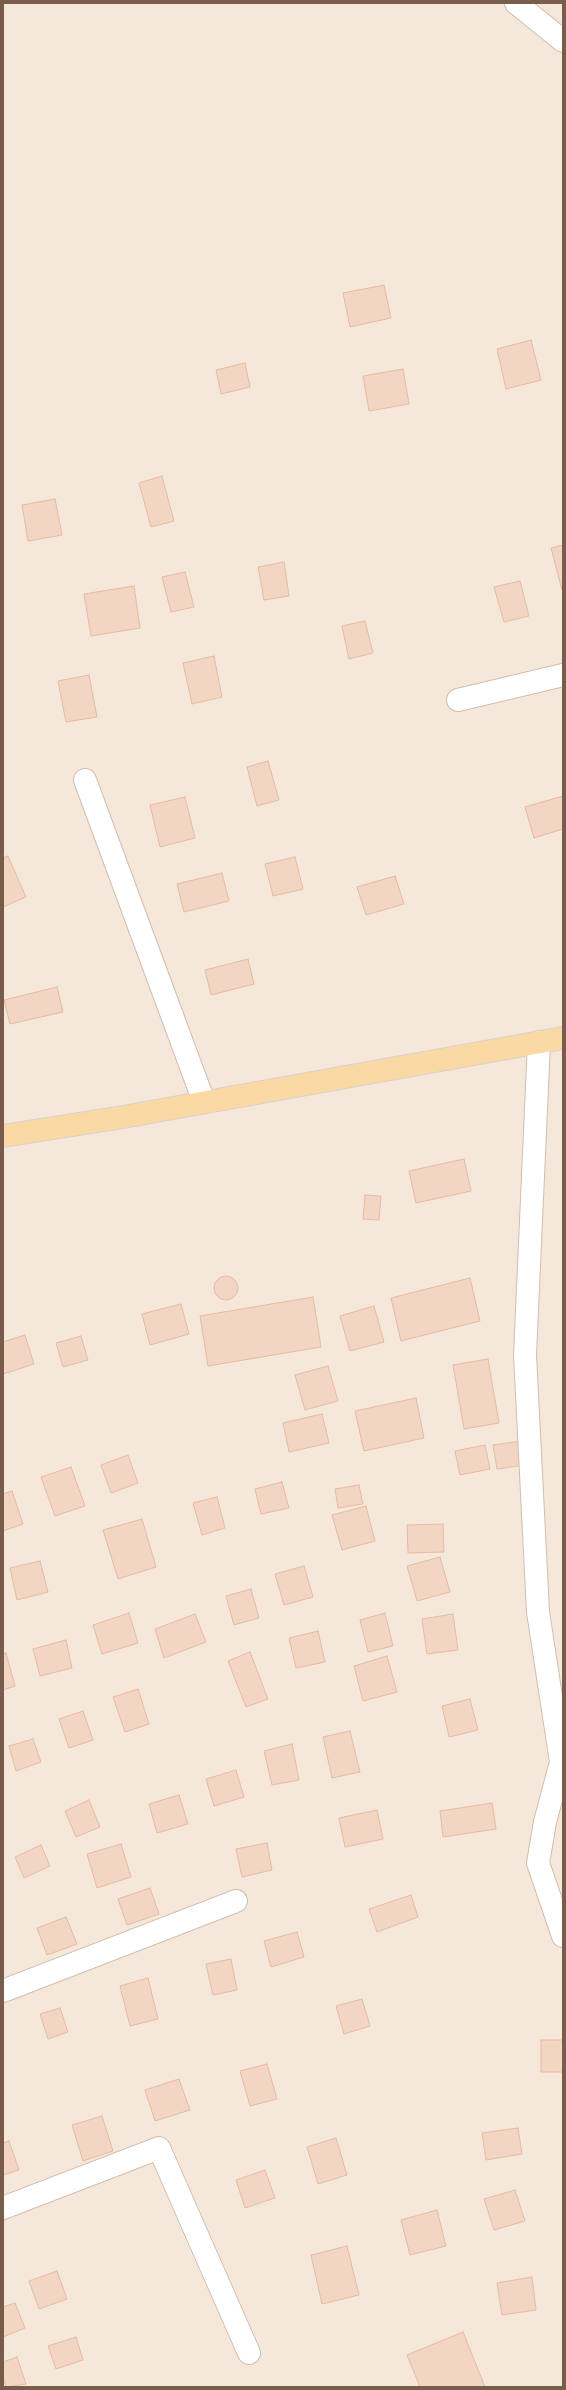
<!DOCTYPE html>
<html>
<head>
<meta charset="utf-8">
<style>
  body { margin:0 }
  #map { position:relative; width:566px; height:2390px; overflow:hidden; background:#fdf6ec; font-family:Mulish,sans-serif }
  canvas { display:block }
  .frame { position:absolute; inset:0; border:4px solid #7a5c4d; pointer-events:none }
</style>
</head>
<body>
<div id="map">
<canvas width="566" height="2390"></canvas>
<div class="frame"></div>
</div>
<script>
const c = document.querySelector('canvas').getContext('2d');
c.lineJoin = 'round';
function paint(path, color) { c.fillStyle = color; c.fill(path, 'evenodd'); }
const poly = rows => new Path2D(rows.map(r => 'M' + r).join(''));
function strokePath(path, color, width, dash) { c.strokeStyle = color; c.lineWidth = width; c.lineCap = dash ? 'butt' : 'round'; c.setLineDash(dash || []); c.stroke(path); }
const residential = poly([
  [3,3,563,3,563,2387,3,2387]
]);
const building = poly([
  [384,285,391,318,350,327,343,293,384,285],
  [531,340,541,380,506,389,497,349,531,340],
  [245,363,250,387,221,394,216,370,245,363],
  [403,369,409,404,369,411,363,376,403,369],
  [162,476,174,521,151,527,139,483,162,476],
  [55,499,62,535,28,541,22,505,55,499],
  [563,545,563,590,562,590,551,548,563,545],
  [284,562,289,596,264,600,258,567,284,562],
  [185,572,194,607,171,612,162,577,185,572],
  [520,581,529,616,504,622,494,587,520,581],
  [134,586,140,628,91,636,84,594,134,586],
  [365,621,373,653,349,659,342,626,365,621],
  [214,656,222,697,192,704,183,663,214,656],
  [89,675,97,717,66,722,58,681,89,675],
  [268,761,279,800,257,806,247,767,268,761],
  [563,796,563,829,534,838,525,807,563,796],
  [185,797,195,838,160,847,150,805,185,797],
  [8,856,26,897,3,907,3,858,8,856],
  [295,857,303,889,273,896,265,864,295,857],
  [222,873,229,901,184,912,177,884,222,873],
  [395,876,404,904,366,915,357,887,395,876],
  [248,959,254,984,211,995,205,970,248,959],
  [57,987,63,1012,10,1024,4,1000,57,987],
  [464,1159,471,1191,416,1203,409,1171,464,1159],
  [365,1195,381,1196,379,1220,363,1219,365,1195],
  '214 1288a12 12 0 1 1 24 0a12 12 0 1 1-24 0Z',
  [470,1278,480,1321,401,1341,391,1298,470,1278],
  [313,1297,321,1347,208,1366,200,1316,313,1297],
  [181,1304,189,1334,150,1345,142,1314,181,1304],
  [374,1306,384,1342,350,1351,340,1316,374,1306],
  [25,1335,34,1364,3,1374,3,1342,25,1335],
  [81,1336,88,1360,63,1367,56,1343,81,1336],
  [488,1359,499,1423,464,1429,453,1365,488,1359],
  [328,1366,338,1401,305,1410,295,1375,328,1366],
  [416,1398,424,1438,364,1451,355,1411,416,1398],
  [322,1414,329,1443,289,1452,283,1423,322,1414],
  [522,1441,525,1465,497,1469,493,1445,522,1441],
  [485,1445,490,1469,460,1475,455,1451,485,1445],
  [128,1455,138,1483,111,1493,101,1465,128,1455],
  [71,1467,85,1506,55,1516,41,1477,71,1467],
  [282,1482,289,1508,261,1514,255,1489,282,1482],
  [359,1485,363,1504,338,1508,335,1489,359,1485],
  [12,1491,23,1524,3,1531,3,1494,12,1491],
  [217,1497,225,1528,202,1535,193,1503,217,1497],
  [366,1506,375,1541,342,1550,332,1515,366,1506],
  [142,1519,156,1567,118,1579,103,1530,142,1519],
  [443,1524,444,1552,408,1553,407,1525,443,1524],
  [440,1557,450,1592,417,1601,407,1566,440,1557],
  [40,1561,48,1592,17,1600,10,1568,40,1561],
  [304,1566,313,1597,284,1605,275,1574,304,1566],
  [251,1589,259,1618,234,1625,226,1596,251,1589],
  [129,1613,138,1643,102,1654,93,1625,129,1613],
  [385,1613,393,1646,368,1652,360,1620,385,1613],
  [195,1614,206,1642,164,1658,155,1629,195,1614],
  [453,1614,458,1650,427,1654,422,1619,453,1614],
  [318,1631,325,1662,296,1668,289,1638,318,1631],
  [66,1640,72,1668,40,1676,33,1649,66,1640],
  [250,1652,268,1699,246,1707,228,1661,250,1652],
  [6,1653,15,1686,3,1690,3,1654,6,1653],
  [387,1656,397,1692,363,1701,354,1666,387,1656],
  [138,1689,149,1724,125,1732,113,1697,138,1689],
  [470,1699,478,1730,449,1737,442,1706,470,1699],
  [83,1711,93,1740,69,1748,59,1719,83,1711],
  [350,1731,360,1772,332,1778,323,1737,350,1731],
  [33,1739,41,1762,16,1771,9,1746,33,1739],
  [292,1744,299,1780,272,1785,264,1751,292,1744],
  [236,1770,244,1797,214,1806,206,1779,236,1770],
  [179,1795,188,1824,157,1833,149,1804,179,1795],
  [89,1800,100,1827,76,1837,65,1811,89,1800],
  [492,1803,496,1829,443,1837,440,1811,492,1803],
  [377,1810,383,1839,345,1847,339,1818,377,1810],
  [267,1843,272,1870,242,1877,236,1849,267,1843],
  [121,1844,131,1877,97,1888,87,1854,121,1844],
  [41,1845,50,1866,24,1878,15,1857,41,1845],
  [150,1888,159,1914,127,1925,118,1899,150,1888],
  [411,1895,418,1917,377,1932,369,1909,411,1895],
  [66,1917,77,1944,47,1955,37,1928,66,1917],
  [297,1932,304,1957,271,1967,264,1941,297,1932],
  [231,1959,237,1990,213,1995,206,1964,231,1959],
  [148,1978,158,2019,130,2026,120,1986,148,1978],
  [362,1999,370,2026,344,2034,336,2006,362,1999],
  [60,2008,68,2032,48,2039,40,2014,60,2008],
  [541,2040,563,2040,563,2072,541,2072,541,2040],
  [267,2064,277,2099,250,2106,240,2071,267,2064],
  [179,2079,190,2110,155,2121,145,2090,179,2079],
  [102,2116,113,2151,83,2161,72,2125,102,2116],
  [518,2128,522,2154,486,2160,482,2133,518,2128],
  [336,2138,347,2175,318,2184,307,2147,336,2138],
  [9,2141,19,2170,3,2175,3,2143,9,2141],
  [265,2170,275,2198,245,2208,236,2180,265,2170],
  [515,2190,525,2221,494,2230,484,2199,515,2190],
  [437,2210,446,2246,410,2255,401,2220,437,2210],
  [347,2246,359,2295,322,2304,311,2255,347,2246],
  [57,2271,67,2299,39,2309,29,2281,57,2271],
  [532,2277,536,2310,502,2315,497,2283,532,2277],
  [15,2303,25,2328,3,2337,3,2307,15,2303],
  [463,2332,485,2387,420,2387,407,2355,463,2332],
  [76,2337,83,2360,56,2369,48,2346,76,2337],
  [17,2357,26,2384,6,2387,3,2377,3,2362,17,2357]
]);
const minor = poly([
  [516,3,563,41],
  [458,700,563,675],
  [85,780,204,1102],
  [539,1042,525,1355,538,1612,561,1762,545,1822,538,1863,563,1936],
  [3,1991,236,1901],
  [3,2208,159,2148,249,2353]
]);
const major = poly([
  [3,1136,123,1117,563,1038]
]);
paint(residential, '#f5e8da');
paint(building, '#f3d5c3');
strokePath(building, '#e6bba3', 1);
strokePath(minor, '#d1beb0', 24);
strokePath(major, '#dad1cd', 24);
strokePath(minor, '#fff', 22);
strokePath(major, '#fbd9a5', 22);
</script>
</body>
</html>
